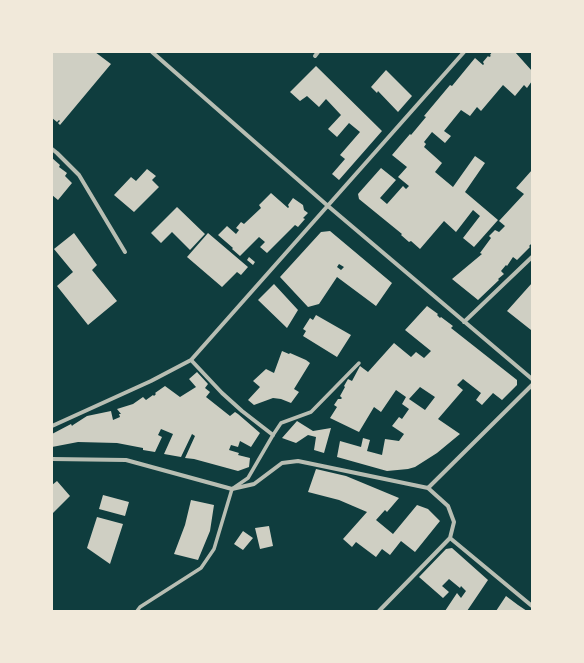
<!DOCTYPE html>
<html>
<head>
<meta charset="utf-8">
<style>
  body { margin:0 }
  #map { position:relative; width:584px; height:663px; overflow:hidden; background:#0f3d3e; font-family:"Fira Sans Condensed",sans-serif }
  canvas { display:block }
  .frame { position:absolute; inset:0; border:53px solid #f1e9da; pointer-events:none }
</style>
</head>
<body>
<div id="map">
<canvas width="584" height="663"></canvas>
<div class="frame"></div>
</div>
<script>
const c = document.querySelector('canvas').getContext('2d');
c.lineJoin = 'round';
function paint(path, color) { c.fillStyle = color; c.fill(path, 'evenodd'); }
const poly = rows => new Path2D(rows.map(r => 'M' + r).join(''));
function strokePath(path, color, width, dash) { c.strokeStyle = color; c.lineWidth = width; c.lineCap = dash ? 'butt' : 'round'; c.setLineDash(dash || []); c.stroke(path); }
const building = poly([
  [52,52,95,52,111,64,60,125,58,123,60,121,59,120,57,122,52,118],
  [492,52,515,52,532,71,532,81,527,88,524,85,515,96,503,85,481,111,477,107,470,116,461,110,444,131,451,136,445,143,432,132,424,142,426,144,424,147,442,163,435,172,453,187,475,156,485,163,465,192,498,220,474,247,463,238,480,216,473,210,456,232,444,221,420,249,411,241,409,242,401,235,402,234,359,199,358,194,381,168,396,180,380,198,387,204,403,186,406,189,409,186,398,177,407,167,392,155,410,134,411,135,426,117,424,116,450,85,452,86,475,58,483,65,484,64,483,62,488,56,489,57,491,56,490,55],
  [316,66,382,131,339,180,332,174,345,159,340,155,360,132,349,123,337,137,328,129,341,115,326,99,319,107,307,96,300,101,290,92],
  [386,70,412,96,398,112,378,91,377,93,371,87],
  [52,158,60,165,59,167,67,173,65,176,72,183,58,200,52,195],
  [147,169,156,176,152,180,159,187,134,212,114,195,131,177,136,181],
  [532,170,532,243,529,246,530,247,517,260,513,257,507,266,506,265,501,271,504,274,498,279,499,280,478,300,452,279,482,254,480,253,491,238,489,236,495,230,499,232,505,226,499,221,524,194,516,188],
  [271,193,288,208,289,207,288,205,293,198,303,205,304,210,308,213,303,218,305,219,298,227,295,225,267,253,260,247,265,242,259,237,240,256,232,249,233,248,218,235,227,226,236,234,239,230,236,228,241,222,244,224,261,208,259,205],
  [177,207,205,234,190,250,172,232,161,243,151,233],
  [330,231,392,283,376,306,337,277,319,304,308,307,280,277,321,232],
  [339,264,344,267,341,270,337,267],
  [74,233,97,265,92,270,117,301,88,325,57,286,73,272,54,249],
  [208,233,248,267,241,275,237,272,222,287,187,257],
  [249,257,255,262,253,265,247,260],
  [532,283,532,329,531,330,507,311],
  [274,284,298,310,287,328,258,300],
  [427,306,438,314,437,315,440,318,441,317,453,326,451,328,517,380,517,385,502,400,493,393,482,405,476,400,481,393,463,379,457,385,463,390,438,419,460,434,437,453,415,467,408,469,387,471,337,457,340,441,361,447,363,438,370,440,367,451,382,455,385,439,399,441,404,434,392,426,399,417,402,419,409,409,402,404,406,397,396,390,381,412,374,407,359,432,330,418,337,407,334,405,338,399,341,399,342,398,340,396,345,387,344,386,348,379,352,381,360,366,368,372,394,343,411,357,416,352,424,358,431,351,405,330],
  [420,387,435,397,425,410,409,399],
  [316,315,351,335,337,357,303,336,306,331,303,329,310,318,313,320],
  [282,351,289,354,290,353,306,360,310,363,294,389,299,392,291,403,281,399,273,398,254,405,248,400,260,387,253,381,266,369,274,373],
  [197,372,208,384,205,388,210,392,206,397,230,416,235,412,238,414,260,433,251,447,240,441,238,447,231,445,229,450,239,453,238,455,250,458,249,467,238,471,194,459,185,458,195,436,192,434,181,457,164,454,173,434,161,429,158,435,162,437,155,452,143,450,143,448,117,443,78,442,52,447,52,434,71,424,72,426,73,425,87,416,111,411,113,420,120,417,119,414,121,414,117,409,133,404,143,397,146,400,153,395,154,396,156,394,155,393,165,386,180,397,196,387,189,379],
  [297,421,313,431,331,428,324,453,314,450,316,437,308,435,296,443,282,438],
  [316,469,346,476,399,498,387,512,385,510,376,520,393,534,417,505,428,509,440,521,415,552,401,541,390,555,382,549,376,557,356,542,352,547,343,539,367,512,339,500,308,492],
  [57,481,70,496,52,514,52,485],
  [103,495,129,502,125,516,99,509],
  [191,500,214,505,210,531,198,560,174,554,185,525],
  [97,517,123,524,110,564,87,548],
  [269,526,273,546,260,549,255,528],
  [243,531,253,538,243,550,234,544],
  [452,548,488,580,467,611,445,611,457,593,461,598,466,591,461,586,460,588,449,579,442,586,449,592,443,598,419,577,446,549],
  [506,596,518,605,527,611,496,611]
]);
const pedestrian = poly([
  [137,611,140,607,201,568,214,549,232,489,248,478,273,435,281,423,311,412,359,363]
]);
const minor = poly([
  [152,52,328,206,532,379],
  [315,56,318,52],
  [52,149,57,153,79,175,125,252],
  [464,322,532,257],
  [191,360,222,393,242,411,273,435],
  [52,426,151,381,191,360,464,52],
  [52,459,126,460,232,489,254,484,282,463,298,461,428,488,448,506,454,522,450,538,532,606],
  [428,488,532,385],
  [379,611,450,538]
]);
paint(building, '#cfcfc3');
strokePath(pedestrian, '#b8beb3', 3.5);
strokePath(minor, '#b8beb3', 4);
</script>
</body>
</html>
